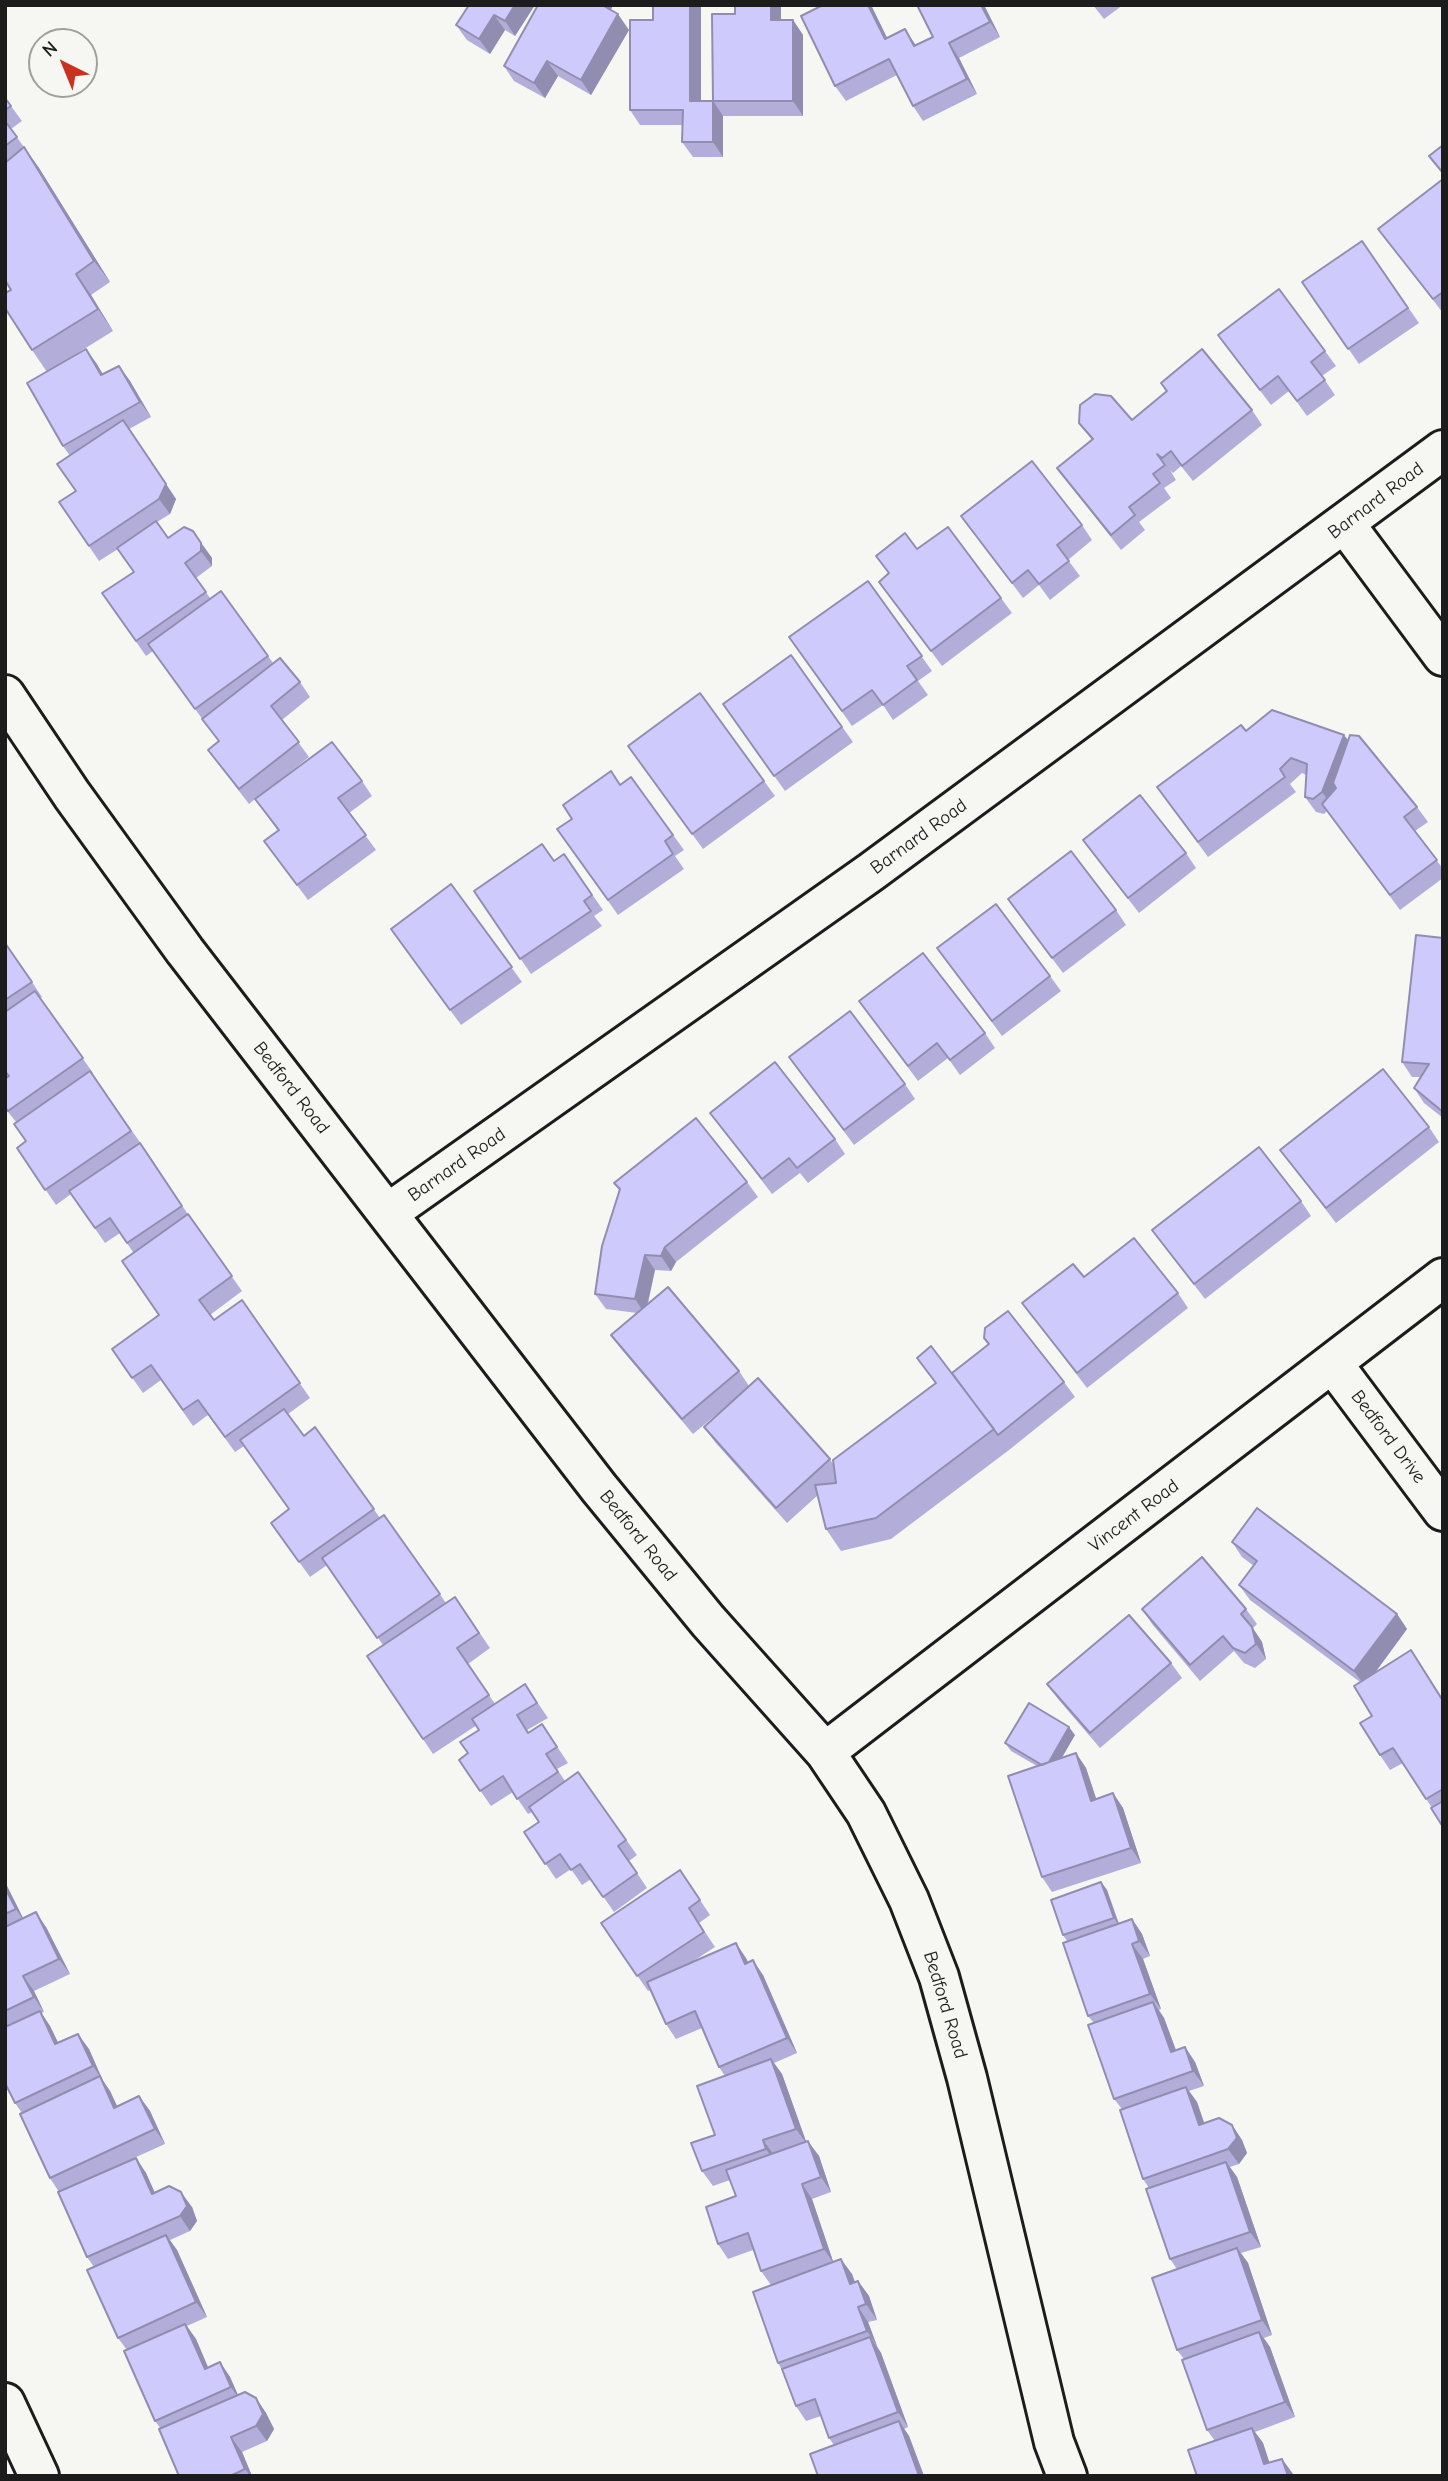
<!DOCTYPE html>
<html>
<head>
<meta charset="utf-8">
<style>
  body { margin:0 }
  #map { position:relative; width:1448px; height:2481px; overflow:hidden; background:#f6f6f2; font-family:"Comic Neue",sans-serif }
  canvas { display:block }
  .frame { position:absolute; inset:0; border:7px solid #1c1c1c; pointer-events:none }
  .north { position:absolute; left:28px; top:28px; width:70px; height:70px; box-sizing:border-box; background:#f6f6f2; border:2px solid #9f9f9c; border-radius:50%; rotate:317deg; font-size:19px; font-weight:700; line-height:28px; text-align:center; color:#1c1c1c }
  .north::after { content:''; display:block; margin:auto; width:24px; height:32px; background:#c8321e; clip-path:polygon(50% 0,100% 100%,50% 72%,0 100%) }
</style>
</head>
<body>
<div id="map">
<canvas width="1448" height="2481"></canvas>
<div class="frame"></div>
<div class="north">N</div>
</div>
<script>
const c = document.querySelector('canvas').getContext('2d');
c.lineJoin = 'round';
const poly = rows => new Path2D(rows.map(r => 'M' + r).join(''));
function strokePath(path, color, width, dash) { c.strokeStyle = color; c.lineWidth = width; c.lineCap = dash ? 'butt' : 'round'; c.setLineDash(dash || []); c.stroke(path); }
function paint(path, color) { c.fillStyle = color; c.fill(path, 'evenodd'); }
function label(font, color, halo, rows, align = 'center') {
  c.font = font + ' "Comic Neue",sans-serif'; c.lineWidth = 6; c.setLineDash([]); c.textBaseline = 'middle'; c.strokeStyle = halo; c.fillStyle = color; for (const [text, x, y, turn = 0] of rows) {
    c.save(); c.translate(x, y); c.rotate((+turn || 0) * Math.PI / 180); c.textAlign = isNaN(turn) ? turn : align; if (halo) c.strokeText(text, 0, 0); c.fillText(text, 0, 0); c.restore();
  }
}
const minor = poly([
  [1345,524,1443,656],
  [5,695,72,795,185,951,599,1488,708,1621,825,1752,866,1813,909,1900,939,1977,967,2078,1054,2442,1067,2476],
  [388,1213,871,872,1443,450],
  [1333,1364,1443,1511],
  [825,1752,1443,1278],
  [5,2403,39,2476]
]);
const wall = poly([
  [535,5,515,36,505,30,490,54,467,40,456,25],
  [538,5,613,5,611,10,629,30,591,95,558,76,545,98,514,81,504,66],
  [653,5,701,5,701,101,713,101,735,14,781,5,781,20,793,20,803,35,803,116,723,116,723,157,693,157,682,142,683,125,640,125,630,110,653,20],
  [823,5,871,5,887,38,916,45,933,37,917,5,984,5,1000,37,959,58,977,94,923,121,913,106,897,75,846,101,835,86],
  [1093,5,1123,5,1104,19],
  [5,98,22,121,11,129,39,168,110,282,91,295,113,331,47,372,32,350,11,290,5,280],
  [1443,179,1443,313,1378,229],
  [1362,241,1419,323,1359,364,1302,282],
  [1218,335,1325,351,1336,366,1322,376,1335,395,1307,416,1289,391,1271,405],
  [86,349,103,375,119,366,130,381,151,417,129,429,176,499,170,514,157,522,168,538,193,531,212,558,212,566,196,578,210,598,221,591,273,663,300,682,310,697,282,720,309,757,256,799,362,781,372,796,349,813,376,850,308,900,264,841,278,831,255,799,249,804,219,765,208,750,219,742,153,651,146,656,102,593,134,572,118,549,99,561,59,502,76,491,70,456,63,446],
  [1161,383,1252,410,1262,425,1193,481,1181,466,1173,473,1170,470,1176,480,1164,488,1171,498,1139,522,1145,530,1121,550,1057,468,1092,440,1079,423,1132,420,1166,392],
  [961,516,1082,525,1092,540,1068,560,1080,576,1050,600,1039,585,1023,598],
  [876,556,1001,598,1012,613,942,666,879,582,889,573],
  [868,581,932,671,918,681,928,695,893,720,883,705,852,726,789,637],
  [791,655,853,742,785,791,723,704],
  [700,693,775,796,703,849,628,746],
  [1246,731,1344,735,1348,740,1417,807,1428,822,1415,831,1443,869,1443,878,1400,910,1327,811,1324,814,1316,812,1305,797,1306,775,1302,773,1290,784,1296,792,1208,857,1168,802],
  [631,777,684,850,675,856,684,869,618,915,557,829],
  [1083,840,1186,853,1196,868,1139,913],
  [564,854,603,910,594,916,602,926,531,974,474,891,554,861],
  [451,884,522,982,461,1025,391,929],
  [1008,899,1116,910,1126,925,1063,973],
  [1443,938,1443,1118,1424,1103,1414,1088,1420,1077,1412,1077,1402,1062],
  [5,942,42,997,40,998,93,1073,92,1074,151,1158,189,1216,242,1291,210,1315,214,1320,242,1300,310,1398,288,1414,304,1436,315,1427,380,1518,384,1515,446,1603,455,1597,490,1648,468,1664,495,1704,525,1684,548,1718,527,1730,529,1733,552,1739,568,1763,557,1769,565,1781,578,1772,637,1855,629,1861,647,1888,614,1912,591,1879,582,1885,571,1869,556,1879,524,1832,539,1822,532,1812,528,1814,513,1792,491,1806,459,1760,468,1753,479,1730,477,1725,433,1754,367,1656,383,1645,327,1565,310,1577,271,1523,289,1509,244,1446,235,1452,208,1415,193,1426,161,1380,143,1393,112,1349,159,1315,133,1252,120,1233,105,1243,71,1194,56,1205,17,1148,26,1141,16,1122,5,1108],
  [937,948,1050,976,1061,991,1002,1036],
  [859,1001,985,1033,995,1048,960,1075,948,1058,918,1081],
  [789,1057,905,1084,915,1099,854,1145],
  [710,1113,835,1139,845,1154,808,1183,800,1173,772,1194],
  [1429,1127,1439,1142,1336,1223,1280,1150],
  [747,1182,758,1197,676,1262,671,1271,655,1270,648,1304,739,1371,749,1386,830,1459,833,1464,935,1383,917,1358,952,1373,1064,1382,1075,1397,1009,1450,891,1539,841,1551,826,1529,818,1495,787,1523,715,1442,704,1427,741,1394,693,1434,622,1350,611,1335,637,1313,606,1309,595,1294,619,1190,614,1183],
  [1301,1201,1311,1216,1205,1299,1152,1230],
  [1084,1277,1178,1293,1188,1308,1087,1388,1022,1303],
  [1232,1542,1397,1614,1407,1629,1375,1673,1421,1665,1443,1699,1443,1827,1432,1808,1403,1763,1390,1770,1380,1755,1372,1716,1360,1682,1250,1600,1239,1585,1254,1566,1242,1557],
  [1142,1609,1246,1609,1257,1624,1253,1628,1262,1642,1266,1659,1255,1668,1244,1663,1234,1651,1200,1681,1152,1624],
  [1171,1663,1182,1678,1100,1748,1058,1699,1047,1684],
  [1075,1735,1061,1758,1076,1753,1086,1768,1096,1799,1113,1793,1123,1808,1141,1863,1052,1892,1042,1877,1037,1766,1011,1751,1005,1743],
  [680,1870,710,1915,699,1923,715,1947,692,1962,746,1958,748,1962,763,1975,797,2053,774,2063,782,2074,806,2142,819,2156,831,2192,812,2199,833,2262,852,2274,855,2283,858,2281,869,2296,877,2320,868,2322,877,2346,881,2353,908,2427,904,2429,909,2436,924,2476,818,2476,834,2445,829,2438,821,2416,806,2421,796,2406,782,2370,778,2363,771,2285,761,2271,753,2250,728,2259,718,2244,736,2196,730,2180,713,2186,702,2171,715,2135,725,2076,719,2067,702,2028,676,2039,666,2024,650,1990,648,1991,601,1923],
  [5,1882,23,1918,46,1927,70,1974,34,1991,44,2012,41,2013,50,2026,58,2043,89,2049,103,2081,110,2091,117,2106,139,2096,150,2111,165,2144,134,2158,136,2158,146,2173,155,2193,192,2207,197,2221,190,2231,170,2240,177,2250,207,2317,187,2326,196,2339,208,2367,220,2362,230,2377,238,2395,256,2398,266,2413,274,2429,267,2441,242,2452,252,2476,179,2476,161,2429,155,2421,127,2350,118,2338,94,2267,87,2257,59,2192,50,2178,22,2113,15,2103,5,2083],
  [1101,1882,1107,1890,1119,1923,1132,1919,1142,1934,1150,1956,1143,1959,1161,2009,1159,2010,1164,2018,1176,2050,1185,2047,1195,2062,1204,2086,1189,2091,1197,2102,1204,2123,1232,2125,1242,2140,1247,2153,1239,2164,1230,2167,1237,2177,1261,2247,1241,2253,1248,2263,1272,2335,1264,2338,1270,2347,1295,2417,1255,2432,1263,2443,1269,2463,1282,2459,1293,2474,1215,2441,1207,2430,1184,2359,1177,2350,1177,2269,1170,2259,1149,2188,1143,2179,1122,2109,1114,2099,1094,2023,1088,2016,1067,1941,1063,1935]
]);
const shadedWall = poly([
  [515,5,535,5,515,36,505,21],
  [598,5,613,5,607,17],
  [690,5,701,5,701,116,690,101],
  [771,5,781,5,781,35,771,20],
  [868,5,871,5,895,54,885,39],
  [981,5,984,5,1000,37,990,22],
  [618,14,629,30,591,95,581,80],
  [494,15,505,30,490,54,479,39],
  [793,20,803,35,803,116,793,101],
  [905,29,915,44,924,61,914,46],
  [949,43,959,58,977,94,967,79],
  [547,61,558,76,545,98,534,83],
  [713,101,723,116,723,157,713,142],
  [24,147,39,168,110,282,94,261],
  [76,274,91,295,113,331,98,309],
  [86,349,97,364,112,390,101,375],
  [119,366,130,381,151,417,140,402],
  [123,420,176,499,170,514,159,499],
  [201,543,212,558,212,566,201,551],
  [1344,735,1355,750,1333,807,1322,792],
  [665,1247,676,1262,671,1271,661,1256],
  [645,1255,655,1270,645,1314,635,1299],
  [1397,1614,1407,1629,1365,1686,1354,1671],
  [1252,1627,1262,1642,1266,1659,1256,1644],
  [1069,1727,1075,1735,1052,1775,1046,1767],
  [1076,1753,1086,1768,1102,1816,1091,1801],
  [1113,1793,1123,1808,1141,1863,1131,1848],
  [5,1882,26,1924,16,1909,5,1888],
  [1101,1882,1107,1890,1119,1926,1114,1918],
  [36,1912,46,1927,70,1974,59,1959],
  [1132,1919,1142,1934,1150,1956,1139,1941],
  [736,1943,746,1958,756,1979,745,1964],
  [1132,1944,1143,1959,1161,2009,1150,1994],
  [753,1960,763,1975,797,2053,787,2038],
  [23,1976,34,1991,44,2012,34,1997],
  [1153,2002,1164,2018,1182,2067,1171,2052],
  [40,2011,50,2026,66,2059,55,2044],
  [78,2034,89,2049,103,2081,93,2066],
  [1185,2047,1195,2062,1204,2086,1193,2071],
  [771,2059,782,2074,807,2144,796,2129],
  [100,2076,110,2091,125,2123,114,2108],
  [1186,2087,1197,2102,1210,2140,1199,2125],
  [139,2096,150,2111,165,2144,155,2129],
  [1232,2125,1242,2140,1247,2153,1239,2164,1228,2149],
  [763,2140,774,2155,776,2164,766,2149],
  [808,2141,819,2156,831,2192,821,2177],
  [136,2158,146,2173,162,2209,152,2194],
  [1226,2162,1237,2177,1261,2247,1250,2232],
  [802,2184,812,2199,834,2264,824,2249],
  [181,2192,192,2207,197,2221,190,2231,180,2216],
  [166,2235,177,2250,207,2317,196,2302],
  [1237,2248,1248,2263,1272,2335,1262,2320],
  [841,2259,852,2274,861,2299,850,2284],
  [858,2281,869,2296,877,2320,866,2304],
  [858,2307,868,2322,877,2346,867,2331],
  [185,2324,196,2339,215,2384,205,2369],
  [1259,2332,1270,2347,1295,2417,1285,2402],
  [870,2337,881,2353,908,2427,898,2412],
  [220,2362,230,2377,241,2402,231,2387],
  [256,2398,266,2413,274,2429,267,2441,256,2426],
  [899,2421,909,2436,924,2476,919,2476],
  [1252,2428,1263,2443,1274,2476,1264,2464],
  [231,2437,242,2452,252,2476,250,2476,245,2469],
  [1282,2459,1293,2474,1293,2476,1288,2476]
]);
const building = poly([
  [469,5,515,5,505,21,494,15,479,39,456,25,469,5],
  [538,5,602,5,618,14,581,80,547,61,534,83,504,66,538,5],
  [653,5,690,5,690,101,713,101,712,14,735,14,735,5,771,5,771,20,793,20,793,101,713,101,713,142,682,142,683,110,630,110,630,20,653,20,653,5],
  [823,5,868,5,885,39,905,29,914,46,933,37,917,5,981,5,990,22,949,43,967,79,913,106,889,59,835,86,801,16,823,5],
  [5,98,11,106,5,110,5,98],
  [5,121,17,137,5,146,5,121],
  [1443,145,1443,173,1429,156,1443,145],
  [24,147,94,261,76,274,98,309,32,350,5,308,5,293,11,290,5,280,5,163,24,147],
  [1443,179,1443,292,1433,299,1378,229,1443,179],
  [1362,241,1408,308,1348,349,1302,282,1362,241],
  [1279,289,1325,351,1311,362,1325,380,1297,401,1278,376,1260,390,1218,335,1279,289],
  [86,349,101,375,119,366,140,402,63,446,27,383,86,349],
  [1202,349,1252,410,1182,466,1171,451,1162,458,1157,454,1165,465,1153,474,1160,483,1129,507,1135,515,1111,535,1057,468,1093,439,1079,423,1080,405,1095,394,1111,396,1132,420,1167,391,1161,383,1202,349],
  [123,420,166,484,159,499,89,546,59,502,76,491,57,464,123,420],
  [1032,461,1082,525,1057,545,1069,561,1039,584,1028,570,1012,583,961,516,1032,461],
  [156,521,168,538,184,527,193,531,201,543,201,551,185,563,206,592,136,641,102,593,134,572,117,548,156,521],
  [948,527,1001,598,931,651,879,582,889,573,876,556,905,533,917,549,948,527],
  [868,581,922,656,907,666,917,680,883,705,872,690,842,711,789,637,868,581],
  [221,591,268,656,195,709,148,644,221,591],
  [791,655,842,727,774,776,723,704,791,655],
  [280,658,300,682,271,706,299,742,239,789,208,750,219,741,202,719,280,658],
  [700,693,764,781,692,834,628,746,700,693],
  [1272,710,1344,735,1322,792,1313,799,1305,797,1307,764,1291,758,1280,769,1285,777,1198,842,1157,787,1241,725,1246,731,1272,710],
  [1350,735,1359,736,1417,807,1404,817,1437,860,1390,895,1322,804,1336,788,1333,783,1350,735],
  [332,742,362,781,338,798,366,835,297,885,264,841,279,830,255,799,332,742],
  [611,771,620,785,631,777,673,835,665,841,673,854,608,900,557,829,572,819,563,805,611,771],
  [1140,795,1186,853,1128,898,1083,840,1140,795],
  [542,844,554,861,564,854,592,895,584,901,591,911,520,959,474,891,542,844],
  [1071,851,1116,910,1052,958,1008,899,1071,851],
  [451,884,512,967,450,1010,391,929,451,884],
  [996,904,1050,976,992,1021,937,948,996,904],
  [1416,935,1443,938,1443,1112,1414,1088,1429,1064,1402,1062,1416,935],
  [5,943,32,982,5,1000,5,943],
  [923,953,985,1033,950,1060,937,1043,908,1066,859,1001,923,953],
  [35,991,83,1058,8,1111,5,1108,5,1079,9,1076,5,1071,5,1012,35,991],
  [850,1011,905,1084,844,1130,789,1057,850,1011],
  [775,1062,835,1139,797,1168,789,1158,762,1179,710,1113,775,1062],
  [1383,1069,1429,1127,1326,1208,1280,1150,1383,1069],
  [90,1071,131,1131,45,1190,17,1148,26,1141,14,1124,90,1071],
  [696,1118,747,1182,665,1247,661,1256,645,1255,635,1299,595,1294,602,1246,620,1189,614,1183,696,1118],
  [140,1143,182,1206,127,1243,110,1218,95,1228,69,1191,140,1143],
  [1259,1147,1301,1201,1194,1284,1152,1230,1259,1147],
  [188,1214,232,1276,199,1300,214,1320,242,1300,300,1383,225,1437,198,1400,183,1410,151,1365,132,1378,112,1349,159,1315,122,1261,188,1214],
  [1134,1238,1178,1293,1077,1373,1022,1303,1073,1264,1084,1277,1134,1238],
  [668,1287,739,1371,682,1419,611,1335,668,1287],
  [1008,1311,1064,1382,998,1435,952,1373,989,1344,984,1338,985,1328,1008,1311],
  [931,1346,994,1429,876,1518,826,1529,815,1485,836,1483,833,1460,936,1383,917,1358,931,1346],
  [758,1378,830,1459,776,1508,704,1427,758,1378],
  [284,1409,304,1436,315,1427,374,1509,299,1562,271,1523,289,1509,240,1440,284,1409],
  [1257,1508,1397,1614,1354,1671,1239,1585,1257,1561,1232,1542,1257,1508],
  [384,1515,440,1594,377,1638,322,1558,384,1515],
  [1202,1557,1246,1609,1241,1614,1252,1627,1256,1644,1245,1653,1233,1648,1223,1636,1190,1665,1142,1609,1202,1557],
  [455,1597,479,1633,457,1648,489,1695,423,1739,367,1656,455,1597],
  [1129,1615,1171,1663,1090,1733,1047,1684,1129,1615],
  [1411,1650,1443,1701,1443,1789,1426,1799,1393,1748,1380,1755,1360,1723,1372,1716,1354,1686,1411,1650],
  [525,1684,537,1703,517,1715,528,1733,542,1724,557,1747,546,1754,558,1772,517,1799,503,1776,480,1791,459,1760,468,1753,460,1742,479,1730,472,1719,525,1684],
  [1029,1703,1069,1727,1049,1762,1042,1765,1005,1743,1029,1703],
  [1076,1753,1091,1801,1113,1793,1131,1848,1042,1877,1008,1776,1076,1753],
  [578,1772,626,1840,618,1846,637,1873,603,1897,580,1864,571,1870,560,1854,545,1864,524,1832,539,1822,529,1807,578,1772],
  [1443,1801,1443,1827,1431,1808,1443,1801],
  [680,1870,700,1900,689,1908,704,1932,637,1976,601,1923,680,1870],
  [1101,1882,1114,1918,1063,1935,1051,1900,1101,1882],
  [5,1888,16,1909,5,1914,5,1888],
  [36,1912,59,1959,23,1976,34,1997,5,2011,5,1927,36,1912],
  [1132,1919,1139,1941,1132,1944,1150,1994,1088,2016,1063,1943,1132,1919],
  [736,1943,745,1964,753,1960,787,2038,719,2067,695,2011,666,2024,647,1982,736,1943],
  [1153,2002,1171,2052,1185,2047,1193,2071,1114,2099,1088,2025,1153,2002],
  [40,2011,55,2044,78,2034,93,2066,15,2103,5,2083,5,2027,40,2011],
  [771,2059,796,2129,763,2140,766,2149,702,2171,691,2143,715,2135,697,2086,771,2059],
  [100,2076,114,2108,139,2096,155,2129,50,2178,20,2114,100,2076],
  [1186,2087,1199,2125,1219,2118,1232,2125,1237,2138,1228,2149,1143,2179,1120,2110,1186,2087],
  [808,2141,821,2177,802,2184,824,2249,761,2271,748,2233,718,2244,706,2207,736,2196,726,2170,808,2141],
  [136,2158,152,2194,169,2186,181,2192,187,2206,180,2216,87,2257,58,2192,136,2158],
  [1226,2162,1250,2232,1170,2259,1146,2189,1226,2162],
  [166,2235,196,2302,118,2338,87,2270,166,2235],
  [1237,2248,1262,2320,1177,2350,1152,2278,1237,2248],
  [841,2259,850,2284,858,2281,866,2304,858,2307,867,2331,778,2363,753,2292,841,2259],
  [185,2324,205,2369,220,2362,231,2387,155,2421,124,2351,185,2324],
  [1259,2332,1285,2402,1207,2430,1182,2360,1259,2332],
  [870,2337,898,2412,829,2438,815,2399,796,2406,782,2369,870,2337],
  [245,2392,256,2398,263,2414,256,2426,231,2437,245,2469,230,2476,179,2476,159,2429,245,2392],
  [899,2421,919,2476,818,2476,810,2454,899,2421],
  [1252,2428,1264,2464,1282,2459,1288,2476,1197,2476,1188,2450,1252,2428]
]);
const streetNames = [
  ["Barnard Road",1376,501,-37],
  ["Barnard Road",919,837,-36],
  ["Bedford Road",291,1088,52],
  ["Barnard Road",457,1165,-35],
  ["Bedford Drive",1388,1437,53],
  ["Vincent Road",1134,1516,-37],
  ["Bedford Road",638,1536,51],
  ["Bedford Road",945,2005,73]
];
strokePath(minor, '#1c1c1c', 44);
strokePath(minor, '#f6f6f2', 38);
paint(wall, '#b2aed9');
paint(shadedWall, '#918db0');
paint(building, '#cfcafc');
strokePath(building, '#918db0', 2);
label('19px', '#1c1c1c', '#f6f6f2', streetNames);
</script>
</body>
</html>
